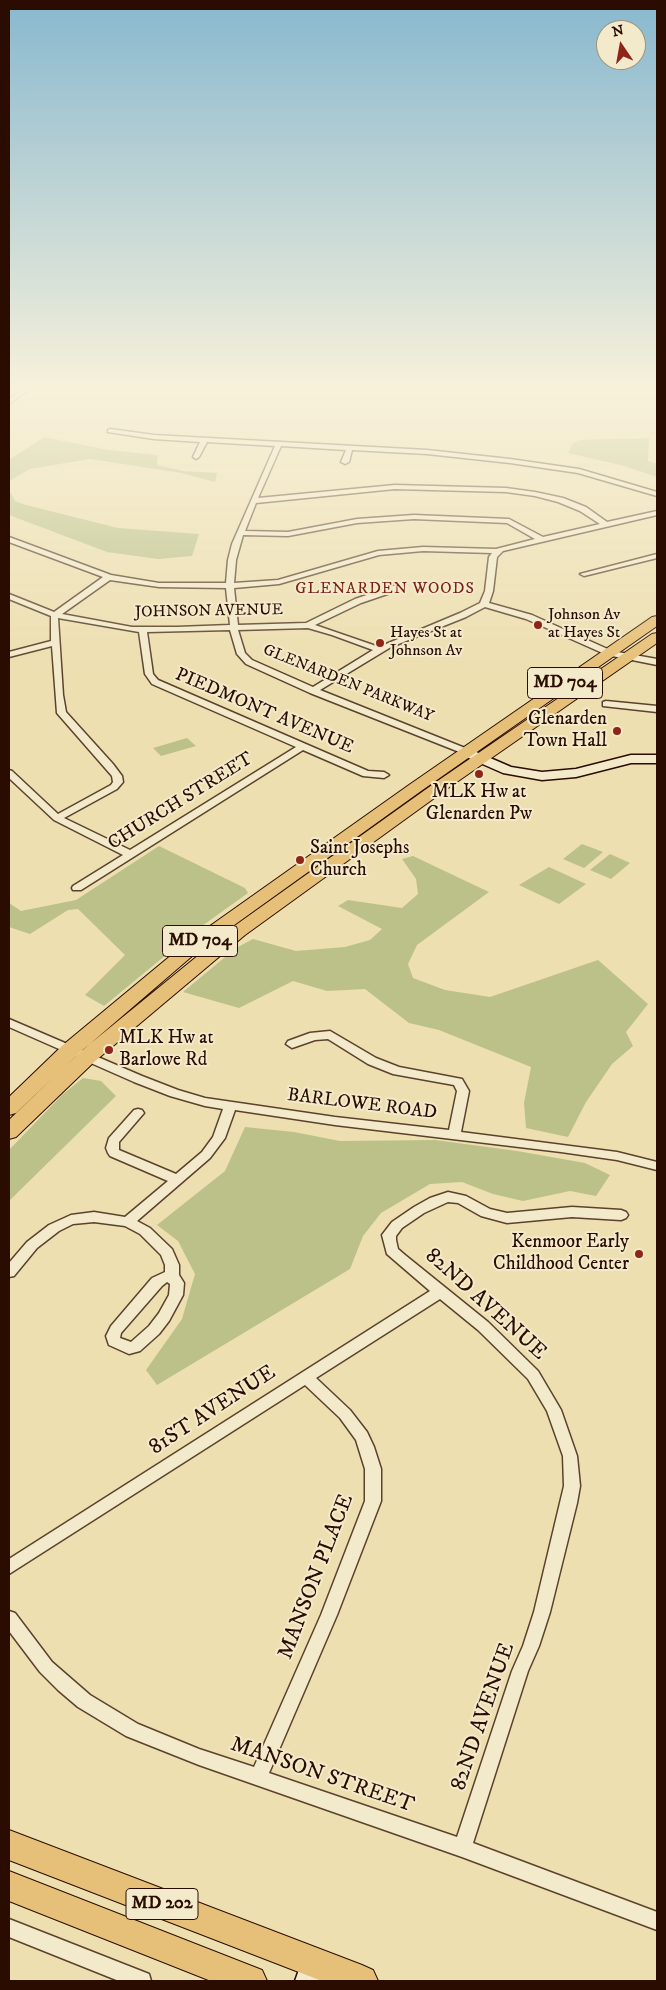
<!DOCTYPE html>
<html>
<head>
<meta charset="utf-8">
<style>
  body { margin:0 }
  #map { position:relative; width:666px; height:1990px; overflow:hidden; background:#eddfb0; font-family:"IM FELL DW Pica",serif }
  canvas { display:block }
  .frame { position:absolute; inset:0; border:10px solid #2a0d00; pointer-events:none }
  .north { position:absolute; left:596px; top:20px; width:50px; height:50px; box-sizing:border-box; background:#f3eacc; border:1px solid #a3927a; border-radius:50%; rotate:348deg; font-size:14px; font-weight:700; line-height:20px; text-align:center; color:#2a0d00 }
  .north::after { content:''; display:block; margin:auto; width:18px; height:22px; background:#8f2418; clip-path:polygon(50% 0,100% 100%,50% 72%,0 100%) }
</style>
</head>
<body>
<div id="map">
<canvas width="666" height="1990"></canvas>
<div class="frame"></div>
<div class="north">N</div>
</div>
<script>
const c = document.querySelector('canvas').getContext('2d');
c.lineJoin = 'round';
function paint(path, color) { c.fillStyle = color; c.fill(path, 'evenodd'); }
const poly = rows => new Path2D(rows.map(r => 'M' + r).join(''));
function strokePath(path, color, width, dash) { c.strokeStyle = color; c.lineWidth = width; c.lineCap = dash ? 'butt' : 'round'; c.setLineDash(dash || []); c.stroke(path); }
function label(font, color, halo, rows, align = 'center') {
  c.font = font + ' "IM FELL DW Pica",serif'; c.lineWidth = 4; c.setLineDash([]); c.textBaseline = 'middle'; c.strokeStyle = halo; c.fillStyle = color; for (const [text, x, y, turn = 0] of rows) {
    c.save(); c.translate(x, y); c.rotate((+turn || 0) * Math.PI / 180); c.textAlign = isNaN(turn) ? turn : align; if (halo) c.strokeText(text, 0, 0); c.fillText(text, 0, 0); c.restore();
  }
}
const green = poly([
  [44,437,109,450,158,455,157,465,183,471,217,473,215,482,181,473,90,459,30,469,9,481,9,460],
  [649,438,648,461,657,464,657,477,624,466,568,453,573,443,579,440],
  [9,490,15,501,26,505,118,528,199,534,192,556,158,559,107,552,9,515],
  [187,738,196,746,161,756,153,748],
  [582,844,603,852,584,868,563,859],
  [159,846,245,888,248,893,195,931,104,1006,85,995,125,955,78,909,68,910,30,934,9,927,9,903,21,911,76,900],
  [610,854,630,863,611,879,590,870],
  [413,856,489,892,417,945,408,964,413,978,445,990,490,997,598,960,648,1004,626,1032,633,1046,612,1064,586,1102,568,1137,526,1128,524,1103,531,1067,439,1030,409,1023,365,989,327,991,293,981,239,1008,183,992,236,948,253,939,296,951,345,947,370,940,382,929,338,906,348,900,402,908,418,894,416,879,402,859],
  [549,867,586,884,559,904,519,885],
  [83,1078,101,1081,116,1096,9,1201,9,1150,62,1095],
  [245,1127,294,1132,340,1141,435,1140,517,1151,585,1163,610,1175,596,1196,570,1191,523,1201,493,1194,462,1182,430,1184,381,1213,363,1236,350,1269,157,1385,146,1370,182,1319,195,1274,178,1241,157,1225,225,1171]
]);
const street = poly([
  [21,390,28,390,9,404,9,399,21,390],
  [110,429,154,435,427,450,510,459,579,469,657,492,657,496,578,473,510,463,427,454,352,450,349,462,345,464,341,462,346,450,281,446,258,498,395,485,506,488,535,492,563,498,586,507,607,522,657,511,657,515,503,551,497,557,493,591,489,603,532,615,612,651,657,659,657,665,607,655,526,619,485,607,466,617,391,647,320,690,470,750,470,754,467,755,310,693,246,664,237,654,230,630,147,632,153,674,158,680,368,771,384,772,389,775,384,778,363,776,303,750,81,890,73,890,72,888,73,886,123,855,54,820,9,778,9,770,12,771,58,814,111,785,113,782,112,776,57,713,52,646,9,657,9,652,51,641,51,616,9,599,9,594,54,612,103,577,9,542,9,537,111,575,159,583,226,583,228,560,232,544,275,446,207,442,199,457,196,459,193,457,200,442,154,439,108,432,108,430,110,429],
  [395,489,506,492,535,496,558,502,580,511,600,524,543,537,509,519,414,515,357,519,288,532,245,531,256,503,395,489],
  [414,519,507,523,535,539,496,549,423,547,378,551,278,580,234,583,236,560,243,535,288,536,357,523,414,519],
  [423,551,492,553,489,557,485,591,480,603,460,613,379,647,315,625,361,603,402,589,402,585,396,585,355,599,306,623,238,625,234,588,279,584,379,555,423,551],
  [110,580,159,587,226,588,230,625,177,627,132,627,62,614,110,580],
  [58,618,139,632,145,674,152,684,296,747,130,850,64,818,117,789,123,782,122,776,113,764,66,712,63,695,58,618],
  [308,628,332,635,373,650,313,687,252,660,245,653,238,630,308,628],
  [657,554,657,558,584,576,580,574,657,554],
  [606,701,657,706,657,712,603,706,603,702,606,701],
  [9,1019,142,1076,178,1090,205,1098,335,1117,449,1130,457,1091,454,1085,393,1074,368,1064,328,1039,315,1040,292,1048,286,1044,288,1041,310,1033,330,1031,376,1058,399,1067,462,1079,469,1091,461,1132,617,1152,657,1162,657,1170,617,1160,561,1152,335,1125,235,1110,225,1138,210,1158,137,1221,150,1228,172,1249,179,1265,179,1275,184,1283,183,1295,169,1321,159,1334,140,1351,129,1354,109,1345,106,1336,111,1326,152,1278,165,1272,165,1265,161,1255,140,1234,125,1226,94,1222,73,1224,59,1231,37,1248,14,1276,9,1277,9,1263,27,1242,49,1225,71,1215,94,1212,125,1217,168,1181,110,1156,108,1153,106,1148,109,1138,134,1110,138,1109,142,1110,144,1113,119,1142,119,1150,176,1174,202,1152,213,1137,223,1109,205,1106,170,1096,134,1082,9,1027,9,1019],
  [167,1282,170,1284,169,1295,159,1313,149,1326,131,1342,120,1338,121,1333,162,1286,167,1282],
  [448,1192,466,1196,490,1209,507,1213,572,1207,621,1210,626,1212,628,1215,626,1218,621,1220,572,1217,507,1223,481,1216,458,1203,448,1202,424,1213,402,1228,396,1236,396,1240,398,1249,405,1255,488,1322,538,1371,561,1410,577,1456,580,1486,577,1503,550,1612,539,1646,528,1671,473,1843,657,1912,657,1930,462,1857,199,1765,126,1736,78,1707,58,1690,40,1672,9,1631,9,1611,15,1613,52,1662,90,1695,138,1724,199,1749,254,1767,321,1615,365,1501,365,1469,356,1440,340,1418,305,1385,9,1574,9,1559,430,1291,387,1254,382,1235,392,1222,414,1207,430,1198,448,1192],
  [440,1299,478,1330,528,1379,547,1411,563,1456,564,1486,534,1612,523,1646,512,1671,457,1837,269,1773,337,1615,381,1501,381,1469,374,1447,367,1432,350,1410,316,1378,440,1299],
  [9,1919,149,1974,151,1981,119,1981,9,1937,9,1919]
]);
const secondary = poly([
  [467,748,511,767,542,772,576,769,631,755,657,755,657,763,631,763,576,777,542,780,503,773,462,755,460,752,467,748],
  [315,1949,325,1953,329,1963,323,1981,295,1981,305,1953,315,1949]
]);
const primary = poly([
  [657,616,657,626,421,791,198,951,77,1055,16,1113,9,1115,9,1097,63,1045,186,943,409,785,652,617,657,616],
  [657,633,657,643,451,786,245,935,94,1062,16,1137,9,1139,9,1120,80,1052,233,927,439,780,652,634,657,633],
  [9,1830,362,1965,373,1970,378,1981,322,1981,9,1860,9,1830],
  [9,1871,262,1970,267,1981,211,1981,9,1901,9,1871]
]);
const markers = [
  [538,625,5,"#8f2418"],
  [380,643,5,"#8f2418"],
  [617,731,5,"#8f2418"],
  [479,774,5,"#8f2418"],
  [300,860,5,"#8f2418"],
  [109,1050,5,"#8f2418"],
  [639,1254,5,"#8f2418"]
];
const farNeighbourhoodnames = [
  ["GLENARDEN WOODS",385,590]
];
const farStreetnames = [
  ["JOHNSON AVENUE",209,612,-1],
  ["GLENARDEN PARKWAY",348,684,22]
];
const farPoinames = [
  ["Johnson Av",548,616],
  ["at Hayes St",548,634],
  ["Hayes St at",390,634],
  ["Johnson Av",390,652]
];
const shields = [
  [565,683,75],
  [200,941,75],
  [162,1904,72]
];
const shieldNames = [
  ["MD 704",565,683],
  ["MD 704",200,941],
  ["MD 202",162,1904]
];
const streetNames = [
  ["PIEDMONT AVENUE",264,712,23],
  ["CHURCH STREET",181,802,-32],
  ["BARLOWE ROAD",362,1105,7]
];
const poiNames = [
  ["Glenarden",607,720],
  ["Town Hall",607,742],
  ["MLK Hw at",479,793,"center"],
  ["Glenarden Pw",479,815,"center"],
  ["Saint Josephs",310,849,"left"],
  ["Church",310,871,"left"],
  ["MLK Hw at",119,1039,"left"],
  ["Barlowe Rd",119,1061,"left"],
  ["Kenmoor Early",629,1243],
  ["Childhood Center",629,1265]
];
const nearStreetnames = [
  ["82ND AVENUE",485,1305,42],
  ["81ST AVENUE",213,1411,-33],
  ["MANSON PLACE",317,1577,-69],
  ["82ND AVENUE",484,1717,-71],
  ["MANSON STREET",322,1776,19]
];
paint(green, '#bbc189');
strokePath(street, '#5b422c', 3);
strokePath(secondary, '#2a0d00', 3);
strokePath(primary, '#2a0d00', 2);
paint(street, '#f3eacc');
paint(secondary, '#f3eacc');
paint(primary, '#e6c078');
const sky = c.createLinearGradient(0, 0, 0, 669);
sky.addColorStop(0, '#88b8cf');
sky.addColorStop(0.58, '#f7f1db');
sky.addColorStop(1, '#f7f1db00');
c.fillStyle = sky;
c.fillRect(0, 0, 666, 669);
for (const [x, y, r, color] of markers) { const dot = new Path2D(); dot.arc(x, y, r, 0, 2 * Math.PI); c.fillStyle = color; c.fill(dot); strokePath(dot, '#f3eacc', 2); }
c.letterSpacing = '1px';
label('16px', '#7a1f14', '#f3eacc', farNeighbourhoodnames);
c.letterSpacing = '0px';
label('16px', '#2a0d00', '#f3eacc', farStreetnames);
label('16px', '#2a0d00', '#f3eacc', farPoinames, 'left');
for (const [x, y, w] of shields) { const box = new Path2D(); box.roundRect(x - w / 2, y - 15.5, w, 31, 4); c.fillStyle = '#f3eacc'; c.fill(box); strokePath(box, '#2a0d00', 1); }
label('bold 18px', '#2a0d00', null, shieldNames);
label('19px', '#2a0d00', '#f3eacc', streetNames);
label('19px', '#2a0d00', '#f3eacc', poiNames, 'right');
label('22px', '#2a0d00', '#f3eacc', nearStreetnames);
</script>
</body>
</html>
